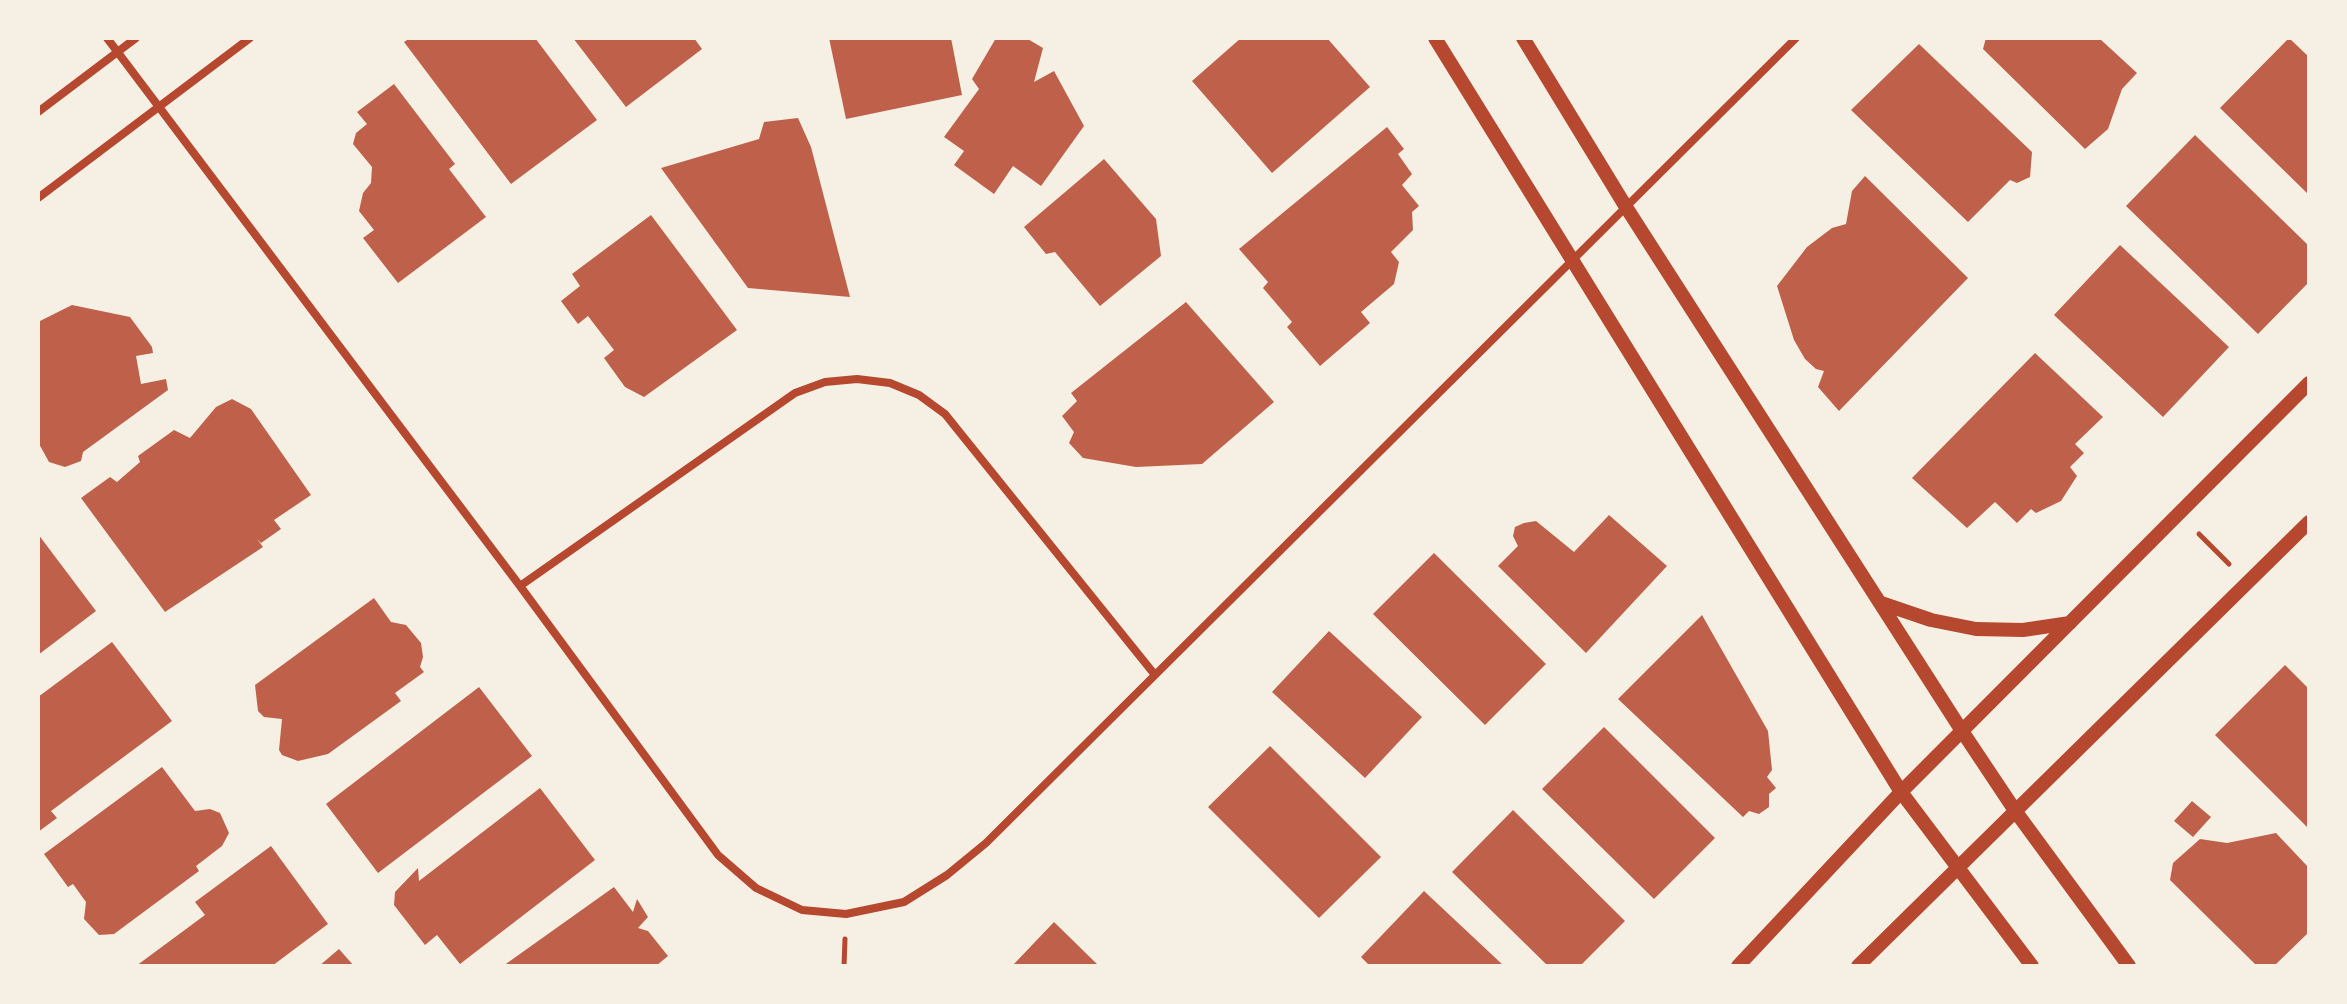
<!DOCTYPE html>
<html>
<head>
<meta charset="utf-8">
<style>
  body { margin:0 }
  #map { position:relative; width:2347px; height:1004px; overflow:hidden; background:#f6efe4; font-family:"Public Sans",sans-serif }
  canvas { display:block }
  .frame { position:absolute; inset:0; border:40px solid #f6efe4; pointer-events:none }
</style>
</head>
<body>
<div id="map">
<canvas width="2347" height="1004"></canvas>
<div class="frame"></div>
</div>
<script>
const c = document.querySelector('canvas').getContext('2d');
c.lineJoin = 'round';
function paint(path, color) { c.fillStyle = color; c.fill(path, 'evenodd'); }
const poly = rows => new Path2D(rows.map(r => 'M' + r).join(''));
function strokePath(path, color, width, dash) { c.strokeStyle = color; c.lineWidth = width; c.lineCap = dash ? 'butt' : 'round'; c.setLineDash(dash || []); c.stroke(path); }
const building = poly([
  [410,38,535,38,597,120,511,184,404,42],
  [573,38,694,38,702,49,626,107],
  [829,38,951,38,962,95,846,119],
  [996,38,1026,38,1043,48,1034,82,1054,71,1084,126,1041,186,1013,166,994,194,954,165,964,151,944,137,979,89,972,79],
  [1241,38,1327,38,1370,87,1272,173,1192,81],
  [1986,38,2099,38,2137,73,2122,89,2108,129,2085,149,1983,49],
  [2289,38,2309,57,2309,195,2220,108],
  [1919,44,2032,152,2030,177,2017,183,2010,180,1968,222,1851,110],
  [394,84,455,164,449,169,486,217,398,283,363,238,374,230,359,211,363,193,371,183,372,167,353,144,356,133,367,124,357,112],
  [798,118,811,147,850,297,748,288,661,168,759,139,764,122],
  [1387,127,1404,149,1398,154,1412,174,1402,185,1419,206,1412,212,1413,230,1391,252,1399,262,1394,284,1361,312,1370,323,1320,366,1287,327,1292,322,1263,288,1268,282,1239,249],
  [2195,135,2309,246,2309,282,2258,334,2126,206],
  [1104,159,1156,219,1161,256,1100,306,1055,252,1046,254,1024,227],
  [1865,176,1968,278,1839,411,1818,387,1824,371,1816,369,1805,359,1794,340,1777,286,1807,247,1832,228,1846,224,1852,191],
  [651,215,737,330,644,397,625,387,604,358,614,350,588,316,578,324,561,301,580,286,572,274],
  [2120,245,2229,347,2163,417,2054,315],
  [1186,302,1274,402,1202,464,1136,467,1083,458,1069,443,1074,432,1062,416,1077,401,1071,393],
  [72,305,130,317,152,347,153,353,136,356,141,384,166,379,168,390,83,452,81,461,65,467,49,462,38,442,38,322],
  [2035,353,2103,417,2075,444,2084,453,2070,467,2077,476,2061,501,2036,513,2031,509,2017,523,1995,502,1967,528,1912,478],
  [232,399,251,409,311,495,274,520,281,529,261,543,257,539,263,547,165,612,81,498,110,477,117,482,140,462,138,456,174,430,190,438,216,407],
  [1609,515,1667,566,1586,653,1498,566,1518,546,1513,536,1515,527,1524,523,1536,521,1574,552],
  [38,534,96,611,38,655],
  [1434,553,1546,664,1485,725,1373,614],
  [374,598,391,622,406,625,421,643,423,657,420,667,424,672,395,693,401,701,328,754,298,761,282,755,279,750,282,719,264,717,258,711,255,685],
  [1702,615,1768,731,1772,770,1767,777,1776,788,1769,794,1769,807,1759,814,1749,811,1743,817,1618,699],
  [1329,631,1422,717,1365,778,1272,692],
  [112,642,172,721,51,811,57,818,38,832,38,697],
  [2285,665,2309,689,2309,829,2215,735],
  [479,687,532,756,378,873,326,804],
  [1604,727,1715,838,1654,899,1542,789],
  [1270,746,1381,857,1319,918,1208,807],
  [162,767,195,811,210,809,220,813,229,833,222,846,196,866,199,871,114,934,99,935,84,919,86,902,73,884,68,887,44,854],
  [540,788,595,860,460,964,437,935,425,945,394,905,395,892,418,868,419,881],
  [2192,801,2211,817,2193,837,2174,821],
  [1513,810,1625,921,1580,966,1548,966,1452,872],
  [2276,833,2309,868,2309,932,2274,966,2257,966,2170,880,2173,863,2200,839,2227,843],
  [271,846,328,924,272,966,136,966,205,915,195,902],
  [614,887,633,912,637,899,648,917,638,928,648,931,668,956,656,966,503,966],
  [1424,891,1504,966,1370,966,1361,957],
  [1054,922,1099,966,1014,964],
  [339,949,354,966,319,966]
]);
const path = poly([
  [2199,534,2229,564],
  [844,966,845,939]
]);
const minor = poly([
  [107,38,520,586,718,855,756,888,802,910,846,914,904,902,947,875,986,843,1796,38],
  [38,112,136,38],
  [38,198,250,38],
  [520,586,795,393,825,382,857,379,890,383,919,395,945,414,1155,675]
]);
const tertiary = poly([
  [1435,38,1901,792,2032,966],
  [1523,38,1626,207,1962,731,2016,812,2129,966],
  [1881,603,1931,620,1976,629,2023,630,2070,623],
  [1738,966,1901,792,2309,383],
  [1858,966,2309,522]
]);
paint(building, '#bf614a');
strokePath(path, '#b5482f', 5);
strokePath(minor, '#b5482f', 8);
strokePath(tertiary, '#b5482f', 14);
</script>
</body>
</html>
